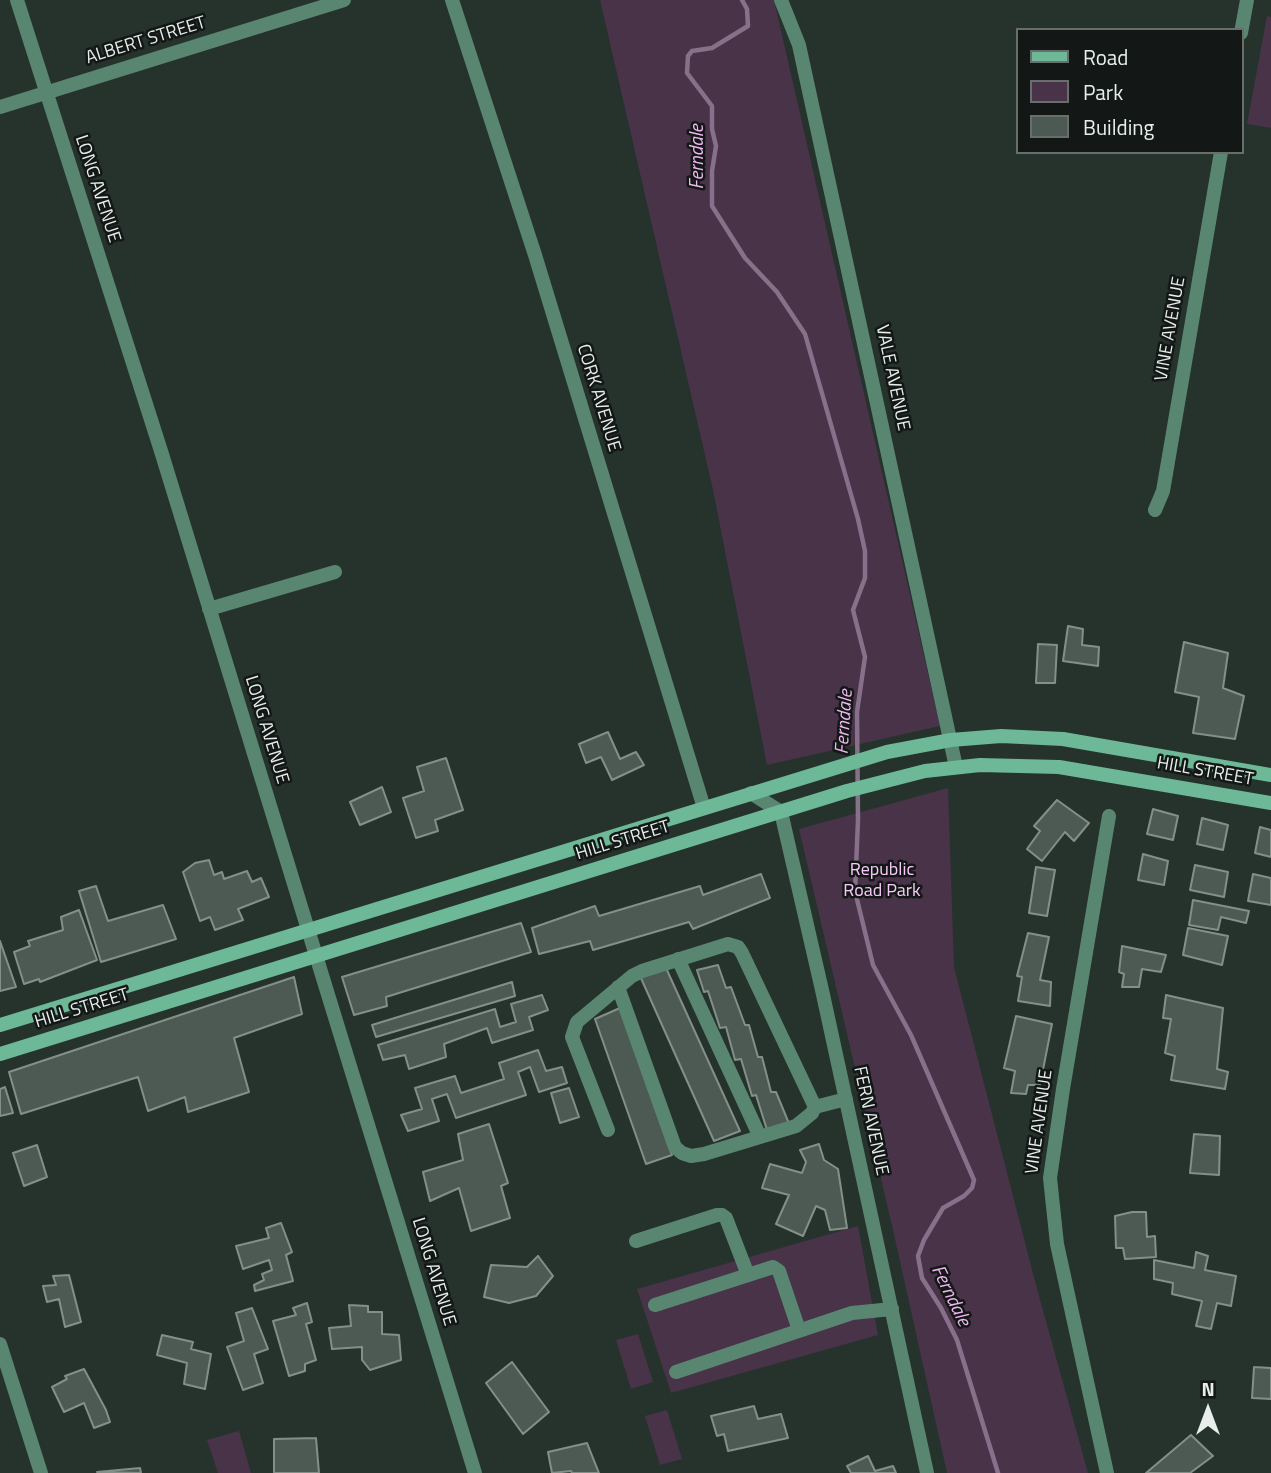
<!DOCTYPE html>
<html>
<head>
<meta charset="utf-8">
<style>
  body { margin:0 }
  #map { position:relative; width:1271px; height:1473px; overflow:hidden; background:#26322c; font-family:"Titillium Web",sans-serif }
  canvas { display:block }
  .legend { position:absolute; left:1016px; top:28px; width:228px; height:126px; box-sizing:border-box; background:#131816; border:2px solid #686e6b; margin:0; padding:9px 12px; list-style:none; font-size:21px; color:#e7eeeb }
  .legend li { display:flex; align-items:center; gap:14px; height:35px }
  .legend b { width:35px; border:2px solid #686e6b }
  .north { position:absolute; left:1173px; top:1375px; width:70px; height:70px; -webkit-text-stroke:5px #131816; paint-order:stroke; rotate:0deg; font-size:19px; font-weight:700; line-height:28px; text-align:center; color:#e7eeeb }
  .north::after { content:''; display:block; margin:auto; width:24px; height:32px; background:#e7eeeb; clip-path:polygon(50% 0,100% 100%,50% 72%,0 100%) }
</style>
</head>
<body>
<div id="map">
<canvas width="1271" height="1473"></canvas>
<ul class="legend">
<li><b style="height:9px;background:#6db897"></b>Road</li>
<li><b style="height:19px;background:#483349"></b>Park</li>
<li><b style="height:19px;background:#4d5a53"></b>Building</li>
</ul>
<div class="north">N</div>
</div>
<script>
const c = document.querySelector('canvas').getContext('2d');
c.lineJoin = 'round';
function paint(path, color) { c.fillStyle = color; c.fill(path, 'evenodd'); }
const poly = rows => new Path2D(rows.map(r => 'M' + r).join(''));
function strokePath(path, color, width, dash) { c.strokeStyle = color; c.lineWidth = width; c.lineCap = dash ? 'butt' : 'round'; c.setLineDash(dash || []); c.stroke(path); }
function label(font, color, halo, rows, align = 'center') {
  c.font = font + ' "Titillium Web",sans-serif'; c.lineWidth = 5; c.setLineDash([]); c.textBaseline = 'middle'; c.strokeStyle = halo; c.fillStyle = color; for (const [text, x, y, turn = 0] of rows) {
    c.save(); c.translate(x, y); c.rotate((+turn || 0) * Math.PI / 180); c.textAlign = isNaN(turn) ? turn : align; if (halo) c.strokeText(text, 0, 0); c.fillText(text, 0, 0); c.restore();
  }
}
const green = poly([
  [600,0,774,0,940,726,767,765,713,490],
  [1267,16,1271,17,1271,128,1247,124],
  [948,788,954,967,1036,1285,1088,1473,947,1473,893,1230,799,829],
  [858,1226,878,1335,671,1393,637,1289],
  [638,1334,653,1382,631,1389,616,1340],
  [667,1410,682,1459,660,1465,645,1416],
  [239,1431,251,1473,218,1473,207,1440]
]);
const stream = poly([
  [742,0,747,9,748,26,712,48,692,51,688,56,687,73,712,106,712,129,716,146,712,171,712,206,745,258,777,292,805,334,858,519,865,551,865,578,853,610,865,657,857,712,858,820,855,891,873,965,911,1035,974,1180,972,1188,964,1196,943,1208,924,1240,918,1256,922,1278,941,1308,957,1340,998,1473]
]);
const building = poly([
  [1068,626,1083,629,1082,645,1099,647,1098,666,1063,661,1068,626],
  [1184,642,1228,653,1223,688,1244,696,1235,739,1193,733,1199,697,1175,692,1184,642],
  [1038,644,1057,645,1055,683,1036,683,1038,644],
  [608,732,620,759,636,752,644,765,612,780,601,757,586,763,579,744,608,732],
  [446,758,463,810,435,820,438,831,416,838,403,798,424,791,417,767,446,758],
  [382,787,391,812,360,825,350,802,382,787],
  [1057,800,1089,823,1074,841,1065,832,1042,861,1027,849,1040,831,1034,826,1057,800],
  [1153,809,1178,816,1173,840,1147,834,1153,809],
  [1202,818,1228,825,1223,850,1197,844,1202,818],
  [1260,827,1271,830,1271,857,1255,853,1260,827],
  [1143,854,1168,861,1164,885,1138,880,1143,854],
  [209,860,214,875,222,872,224,879,247,871,252,882,261,878,269,897,238,909,243,920,215,930,210,917,200,921,183,872,195,863,209,860],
  [1195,865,1228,872,1224,897,1190,890,1195,865],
  [1036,867,1055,870,1047,916,1029,913,1036,867],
  [761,874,770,898,693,929,689,922,593,950,590,941,539,954,532,928,595,906,599,916,700,886,703,895,761,874],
  [1253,874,1271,878,1271,905,1248,901,1253,874],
  [96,886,108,921,163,905,176,939,101,962,79,891,96,886],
  [1193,900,1249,911,1246,923,1221,917,1218,930,1189,925,1193,900],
  [79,910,97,960,40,982,39,979,24,984,14,952,30,946,28,941,63,930,61,917,79,910],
  [521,923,531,952,386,997,387,1006,354,1015,342,977,521,923],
  [1188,928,1228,936,1222,965,1183,955,1188,928],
  [1028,933,1049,937,1040,980,1051,982,1050,1006,1018,1001,1022,977,1017,976,1028,933],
  [0,941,16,987,0,991,0,941],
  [1122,946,1166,955,1161,972,1142,969,1139,987,1122,987,1124,974,1119,972,1122,946],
  [718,965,726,988,731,987,745,1025,749,1025,758,1057,762,1057,771,1092,776,1092,790,1126,767,1130,756,1095,752,1096,741,1059,735,1060,726,1027,720,1028,708,991,704,992,697,970,718,965],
  [666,968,740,1131,714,1141,640,976,666,968],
  [294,977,302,1014,234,1038,249,1092,188,1112,185,1097,148,1111,138,1077,21,1114,9,1072,294,977],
  [512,982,515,996,376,1037,372,1025,512,982],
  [542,995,548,1010,529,1017,533,1030,492,1043,487,1028,444,1044,446,1057,409,1069,405,1055,383,1060,378,1045,495,1009,500,1027,516,1022,511,1004,542,995],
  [1166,995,1223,1008,1217,1069,1228,1072,1225,1089,1171,1080,1175,1056,1165,1053,1171,1019,1163,1018,1166,995],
  [620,1008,672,1155,646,1164,595,1019,620,1008],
  [1016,1016,1052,1024,1040,1085,1028,1085,1026,1094,1011,1093,1015,1071,1004,1068,1016,1016],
  [538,1050,546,1071,562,1067,567,1083,539,1092,530,1067,518,1072,526,1095,456,1118,447,1094,432,1099,439,1121,408,1131,401,1115,422,1109,415,1088,455,1076,461,1093,504,1079,499,1063,538,1050],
  [5,1087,13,1113,0,1116,0,1089,5,1087],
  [569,1088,579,1117,560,1123,551,1093,569,1088],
  [489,1124,508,1183,501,1186,510,1218,471,1231,459,1188,430,1201,423,1172,463,1160,458,1134,489,1124],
  [1194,1134,1220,1136,1219,1175,1190,1173,1194,1134],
  [819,1144,824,1160,838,1169,847,1228,830,1230,825,1210,816,1206,803,1236,776,1224,789,1195,762,1188,770,1164,802,1173,806,1162,800,1150,819,1144],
  [37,1145,47,1177,24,1186,13,1153,37,1145],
  [1132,1212,1146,1212,1147,1237,1155,1236,1156,1257,1125,1259,1123,1248,1116,1248,1115,1216,1132,1212],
  [281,1223,292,1252,286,1255,293,1281,255,1291,254,1285,264,1280,262,1274,272,1270,269,1260,243,1269,236,1246,269,1238,266,1228,281,1223],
  [1196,1252,1208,1256,1205,1270,1236,1276,1231,1306,1217,1303,1211,1329,1196,1326,1202,1301,1172,1294,1173,1283,1154,1279,1154,1260,1194,1268,1196,1252],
  [538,1256,553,1276,536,1296,509,1303,484,1297,491,1265,527,1267,538,1256],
  [69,1275,81,1322,65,1327,59,1299,47,1302,43,1286,56,1285,53,1276,69,1275],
  [307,1303,312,1322,306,1324,316,1360,305,1364,305,1371,289,1376,273,1321,296,1315,293,1308,307,1303],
  [349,1305,368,1306,368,1312,382,1312,382,1334,399,1335,401,1360,370,1370,362,1360,362,1347,332,1349,329,1328,351,1326,349,1305],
  [252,1308,268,1349,254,1354,263,1383,243,1390,227,1347,244,1341,236,1313,252,1308],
  [162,1335,193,1342,191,1349,211,1354,205,1389,184,1384,187,1363,157,1355,162,1335],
  [512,1362,549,1412,523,1434,486,1383,512,1362],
  [1254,1367,1271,1368,1271,1399,1252,1398,1254,1367],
  [84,1369,106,1410,110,1422,94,1428,84,1403,64,1412,52,1387,67,1379,65,1376,84,1369],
  [754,1406,758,1419,781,1414,788,1438,728,1451,724,1434,717,1436,711,1416,754,1406],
  [1191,1435,1213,1456,1190,1473,1146,1473,1191,1435],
  [316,1438,319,1473,274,1473,274,1439,316,1438],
  [587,1443,599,1473,572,1473,571,1471,552,1473,548,1452,587,1443],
  [868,1456,875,1471,893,1466,896,1473,851,1473,847,1466,868,1456],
  [140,1468,141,1473,97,1472,140,1468]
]);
const minor = poly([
  [17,0,161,451,475,1473],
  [452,0,535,255,704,808],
  [781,0,799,45,956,767],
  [1241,33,1247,0],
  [0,107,344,0],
  [1155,510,1163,491,1221,152],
  [209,609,335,572],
  [751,793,781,812,822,990,927,1473],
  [678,959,760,1137],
  [618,987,675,1147,682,1153,691,1156,704,1154,796,1126,812,1113,815,1107,846,1099],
  [608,1130,572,1037,577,1022,632,976,642,971,728,944,738,947,742,953,815,1107],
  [636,1241,717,1215,722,1215,726,1218,748,1275],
  [655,1305,773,1267,779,1271,799,1330],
  [0,1344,41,1473],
  [676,1372,852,1313,892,1309],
  [1107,1473,1057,1244,1050,1178,1063,1089,1109,816]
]);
const secondary = poly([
  [0,1025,887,752,951,740,1001,736,1063,739,1271,775],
  [0,1054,847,791,925,771,980,765,1059,767,1271,803]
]);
const streetNames = [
  ["ALBERT STREET",146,41,-17],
  ["LONG AVENUE",97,189,72],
  ["VINE AVENUE",1171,329,-80],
  ["VALE AVENUE",892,378,78],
  ["CORK AVENUE",598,398,73],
  ["LONG AVENUE",266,730,73],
  ["HILL STREET",1205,772,10],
  ["HILL STREET",623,841,-17],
  ["HILL STREET",82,1009,-17],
  ["FERN AVENUE",870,1121,78],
  ["VINE AVENUE",1040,1122,-82],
  ["LONG AVENUE",433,1272,73]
];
const parkNames = [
  ["Republic",882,871],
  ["Road Park",882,892]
];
const waterNames = [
  ["Ferndale",698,157,-90],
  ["Ferndale",845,722,-86],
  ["Ferndale",950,1296,64]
];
paint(green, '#483349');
strokePath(stream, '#87718a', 4.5);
paint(building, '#4d5a53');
strokePath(building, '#829089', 2);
strokePath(minor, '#598671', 14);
strokePath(secondary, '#6db897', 14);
label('18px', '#e7eeeb', '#131816', streetNames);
label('18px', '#f8cafa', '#131816', parkNames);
label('italic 19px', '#efb6f2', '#131816', waterNames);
</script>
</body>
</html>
